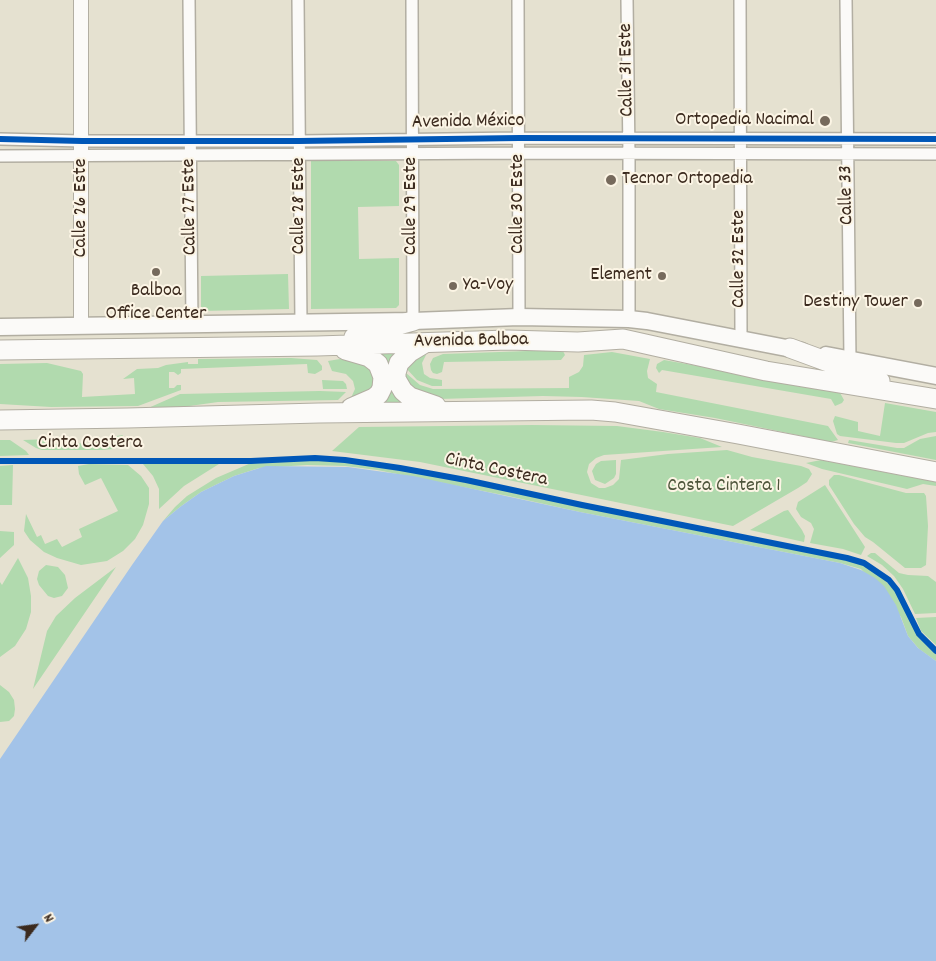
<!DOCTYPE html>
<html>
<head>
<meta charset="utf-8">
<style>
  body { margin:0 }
  #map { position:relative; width:936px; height:961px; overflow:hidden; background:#e5e1d0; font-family:Dekko,sans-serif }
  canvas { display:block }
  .north { position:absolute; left:10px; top:901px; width:50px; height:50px; -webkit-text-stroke:4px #fcf5e5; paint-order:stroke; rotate:60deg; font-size:14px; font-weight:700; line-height:20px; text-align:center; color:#3b2a1e }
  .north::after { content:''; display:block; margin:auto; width:18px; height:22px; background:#3b2a1e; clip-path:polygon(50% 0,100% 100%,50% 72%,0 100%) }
</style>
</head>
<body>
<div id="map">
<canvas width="936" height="961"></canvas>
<div class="north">N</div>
</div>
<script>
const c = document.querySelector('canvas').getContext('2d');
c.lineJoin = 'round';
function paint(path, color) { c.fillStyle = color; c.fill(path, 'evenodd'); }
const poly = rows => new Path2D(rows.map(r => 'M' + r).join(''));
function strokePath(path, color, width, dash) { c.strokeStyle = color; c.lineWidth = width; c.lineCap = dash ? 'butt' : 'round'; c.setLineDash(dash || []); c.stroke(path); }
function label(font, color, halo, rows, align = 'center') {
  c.font = font + ' Dekko,sans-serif'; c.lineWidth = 4; c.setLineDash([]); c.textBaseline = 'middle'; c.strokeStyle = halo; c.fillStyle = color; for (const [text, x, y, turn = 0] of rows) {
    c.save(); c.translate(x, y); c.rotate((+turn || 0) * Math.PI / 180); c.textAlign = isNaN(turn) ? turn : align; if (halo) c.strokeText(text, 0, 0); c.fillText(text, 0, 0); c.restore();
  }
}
const green = poly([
  [311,161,396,161,399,165,399,206,358,207,359,259,399,258,399,305,396,308,311,309],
  [288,274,289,309,201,311,201,276],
  [404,350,395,360,415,406,373,406,385,390,363,351],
  [556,350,563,351,565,355,561,360,444,362,442,372,437,374,433,373,431,370,430,364,433,358,443,354],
  [612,352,650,359,647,371,648,378,657,384,656,392,828,426,838,440,831,442,715,418,659,409,639,401,582,397,543,396,439,399,412,391,402,373,406,373,420,385,433,389,569,388,569,377,579,372,583,366,584,355],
  [426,355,422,363,424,374,430,378,442,380,442,386,432,386,417,380,406,368,415,356],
  [291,358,317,360,322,366,322,370,315,374,308,373,307,364,181,369,181,373,178,375,174,372,169,372,169,388,174,388,177,385,181,385,181,390,138,406,51,407,0,404,0,364,47,363,81,371,83,374,82,397,135,394,134,378,123,379,137,369,158,368,166,365,188,362,188,364,198,364,198,359],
  [340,359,353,361,367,366,373,374,375,385,372,391,350,400,355,389,353,381,346,374,332,371,328,361],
  [664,360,839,391,844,400,842,403,835,406,831,399,662,370,659,373,656,368,657,364],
  [322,380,343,381,346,384,347,389,323,389],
  [320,391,346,392,338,400,218,402,161,410,146,409,180,394],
  [885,403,936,412,936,432,928,433,904,443,896,443,840,436,837,434,833,421,835,416,858,422,858,431,880,436],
  [532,425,617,426,663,432,700,438,722,447,604,455,596,458,589,464,587,472,591,483,599,488,605,488,613,485,619,479,621,460,668,454,727,450,752,457,801,466,809,469,812,474,807,482,798,488,733,526,420,462,332,451,359,427],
  [123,435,118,444,113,449,102,450,42,450,36,448,23,440,52,439,53,444,96,443,97,439],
  [936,436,936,460,848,443,849,440,897,448,904,448,920,439],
  [0,440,10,440,26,451,29,455,0,456],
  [287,460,345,461,397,468,847,559,863,564,878,573,895,591,917,633,924,642,936,654,936,661,919,649,908,636,901,617,861,569,840,563,580,512,508,496,377,470,345,466,307,465,259,468,234,476,201,492,180,507,163,521,175,507,187,496,216,478,251,463],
  [616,460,616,474,614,478,605,484,595,480,592,471,596,464,601,461],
  [821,460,936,482,936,486,923,484,907,489,822,469,806,463],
  [89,464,128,465,141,476,149,488,149,504,143,525,135,539,123,551,107,561,81,565,57,558,44,552,30,540,24,531,26,514,37,537,41,535,45,544,57,539,62,547,82,537,79,529,118,511,101,478,85,485,79,474,78,466],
  [143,464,219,464,184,486,159,509,159,489,153,476],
  [13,465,12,505,0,505,0,466],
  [834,475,839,475,906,493,924,493,926,496,928,526,926,565,921,568,905,568,873,542,865,537,854,524,829,485,829,480],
  [825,485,865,547,861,555,843,549,810,543,814,529,811,523,801,517,796,509,798,502],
  [788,510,802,530,805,536,804,542,750,530,784,511],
  [0,531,14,532,14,545,0,558],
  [871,553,875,553,899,573,908,575,928,576,936,582,936,613,915,614,903,589,894,576,882,565,867,556],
  [18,558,28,578,31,596,31,612,26,629,15,646,0,657,0,582,2,585],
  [46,565,58,567,65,575,68,588,62,596,54,598,48,596,39,585,37,579,39,571],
  [116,567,33,689,47,631,56,616,75,598],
  [936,617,936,645,921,631,916,618],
  [0,685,9,692,14,700,15,709,14,716,9,721,0,722]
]);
const water = poly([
  [266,466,348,467,413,476,580,512,840,563,861,570,875,578,884,586,896,605,908,636,918,648,936,661,936,961,0,961,0,759,132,565,163,521,180,507,201,492,234,476]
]);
const minor = poly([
  [189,0,192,324],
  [298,0,301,323],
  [412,0,413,321],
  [518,0,519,317],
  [627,0,629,155,629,319],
  [740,0,741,339],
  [846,0,850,360],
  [0,139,82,141,299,141,519,138,936,139],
  [0,156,519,153,936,154]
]);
const tertiary = poly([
  [81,326,81,0]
]);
const secondary = poly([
  [0,327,413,321,519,317,629,319,647,321,802,351],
  [826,355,936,376]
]);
const trunk = poly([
  [354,337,413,321],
  [425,343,410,352,399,363,396,373,396,379,403,391,410,397,436,406],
  [790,348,880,381],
  [0,350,317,346,508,340,578,342,623,339,766,371,936,399],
  [345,350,369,357,378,364,383,377,382,388,379,394,374,398,351,408],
  [0,420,127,418,319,413,591,410,615,412,738,434,936,472]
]);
const cycleway = poly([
  [0,139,82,141,299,141,519,138,936,139],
  [0,461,251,461,315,458,345,460,400,468,466,480,582,505,847,558,864,563,889,580,897,590,919,634,936,651]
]);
const markers = [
  [825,121,6,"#766a5c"],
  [611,180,6,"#766a5c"],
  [156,272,5,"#766a5c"],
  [662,276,5,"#766a5c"],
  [453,286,5,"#766a5c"],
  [918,303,5,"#766a5c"]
];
const streetNames = [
  ["Calle 31 Este",628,70,-91],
  ["Avenida México",468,123,-1],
  ["Calle 33",848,195,-91],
  ["Calle 30 Este",519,204,-90],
  ["Calle 28 Este",300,206,-90],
  ["Calle 29 Este",412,206,-90],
  ["Calle 27 Este",191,207,-91],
  ["Calle 26 Este",82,208,-90],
  ["Calle 32 Este",740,259,-90],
  ["Avenida Balboa",471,342,-1],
  ["Cinta Costera",90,444],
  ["Cinta Costera",496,471,12]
];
const poiNames = [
  ["Ortopedia Nacimal",814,121],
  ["Tecnor Ortopedia",622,180,"left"],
  ["Element",652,276],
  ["Ya-Voy",463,286,"left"],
  ["Balboa",156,292,"center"],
  ["Office Center",156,315,"center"],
  ["Destiny Tower",908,303]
];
const parkNames = [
  ["Costa Cintera 1",724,487]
];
paint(green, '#b1daae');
paint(water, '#a3c3e8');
strokePath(minor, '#b2aea2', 14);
strokePath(tertiary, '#b2aea2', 16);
strokePath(secondary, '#b2aea2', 19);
strokePath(trunk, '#b2aea2', 21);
strokePath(minor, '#fbfaf8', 11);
strokePath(tertiary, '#fbfaf8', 14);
strokePath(secondary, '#fbfaf8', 16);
strokePath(trunk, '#fbfaf8', 19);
strokePath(cycleway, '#0057b8', 6);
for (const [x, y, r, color] of markers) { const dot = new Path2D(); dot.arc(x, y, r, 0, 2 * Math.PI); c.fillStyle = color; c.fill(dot); strokePath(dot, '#fcf5e5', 2); }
label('20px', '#3b2a1e', '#fcf5e5', streetNames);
label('20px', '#3b2a1e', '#fcf5e5', poiNames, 'right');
label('20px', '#4e553b', '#fcf5e5', parkNames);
</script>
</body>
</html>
